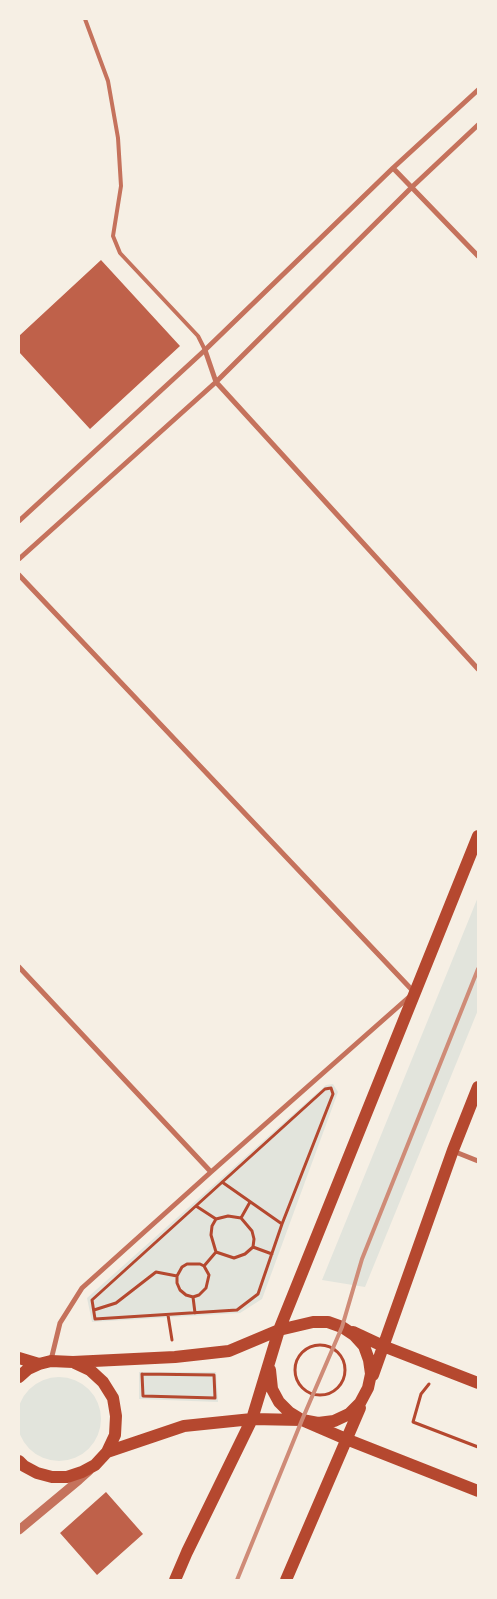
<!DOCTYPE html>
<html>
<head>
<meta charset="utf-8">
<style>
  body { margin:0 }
  #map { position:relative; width:497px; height:1599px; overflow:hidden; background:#f6efe4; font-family:Georgia,serif }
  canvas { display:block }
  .frame { position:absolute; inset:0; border:20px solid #f6efe4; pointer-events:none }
</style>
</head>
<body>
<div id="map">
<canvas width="497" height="1599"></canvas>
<div class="frame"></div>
</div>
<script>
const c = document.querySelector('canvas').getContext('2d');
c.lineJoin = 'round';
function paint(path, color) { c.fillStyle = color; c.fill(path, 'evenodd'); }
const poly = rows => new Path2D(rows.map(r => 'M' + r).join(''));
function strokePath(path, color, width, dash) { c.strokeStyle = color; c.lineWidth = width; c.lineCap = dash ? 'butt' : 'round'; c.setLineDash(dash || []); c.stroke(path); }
const green = poly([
  [478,897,478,1010,365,1287,322,1280],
  [333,1084,338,1092,262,1299,240,1313,92,1322,87,1298,326,1085],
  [139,1372,216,1372,218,1402,139,1399],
  '17 1419a42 42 0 1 1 84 0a42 42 0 1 1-84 0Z'
]);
const building = poly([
  [101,260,180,346,90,429,19,352,19,336],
  [106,1492,143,1534,97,1575,60,1533]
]);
const path = poly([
  [331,1088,333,1094,282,1224,258,1294,237,1310,95,1319,92,1300,325,1089,331,1088],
  [222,1182,282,1224],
  [196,1206,216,1219,228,1216,241,1218,252,1231,254,1239,253,1247,272,1254],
  [241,1218,250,1202],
  [216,1219,212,1226,211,1235,216,1252,234,1258,245,1254,253,1247],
  [204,1266,216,1252],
  [177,1276,182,1267,187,1264,200,1264,204,1266,209,1275,206,1288,199,1295,193,1297],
  [94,1310,116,1303,156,1272,177,1276,177,1283,180,1290,186,1295,193,1297,195,1313],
  [168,1315,172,1340],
  '295 1370a25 25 0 1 1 50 0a25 25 0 1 1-50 0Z',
  [142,1374,214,1375,215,1398,143,1396,142,1374],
  [429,1384,421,1394,413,1422,478,1447]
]);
const service = poly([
  [85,19,108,81,118,138,121,186,113,236,120,253,198,336,205,350]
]);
const minor = poly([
  [393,168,478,256],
  [205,350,216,382,478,669],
  [19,521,205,350,393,168,478,90],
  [19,559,216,382,412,187,478,125],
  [19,575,414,992],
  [19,967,211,1172],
  [453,1151,478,1161],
  [51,1360,60,1323,82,1288,211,1172,408,998]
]);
const tertiary = poly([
  [19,1530,79,1480,89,1471]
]);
const primary = poly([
  [353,1332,383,1346,478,1383],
  [19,1358,39,1364],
  [270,1370,272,1389,279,1402,289,1412,302,1420,346,1439,478,1491],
  [373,1375,453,1150,478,1087],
  [19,1377,28,1369,39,1364,51,1361,73,1362,175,1357,229,1351,279,1330,313,1322,328,1322,342,1327,354,1335,364,1346,369,1360,371,1374,368,1388,360,1403,349,1414,334,1421,318,1423,302,1420,252,1419,184,1426,107,1452],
  [19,1461,24,1466,37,1473,52,1477,67,1477,82,1472,95,1465,107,1452,115,1435,116,1416,113,1398,103,1382,90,1370,75,1363],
  [175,1580,187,1552,252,1419,279,1330,478,836],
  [286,1580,360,1408]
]);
const rail = poly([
  [237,1580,302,1420,342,1327,362,1259,478,969]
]);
paint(green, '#e2e4dc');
paint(building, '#bf614a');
strokePath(path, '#b5482f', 3);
strokePath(service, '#c5725c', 4);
strokePath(minor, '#c5725c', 5);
strokePath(tertiary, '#c5725c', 9);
strokePath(primary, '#b5482f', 12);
strokePath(rail, '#cf8b77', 4);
</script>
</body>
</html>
